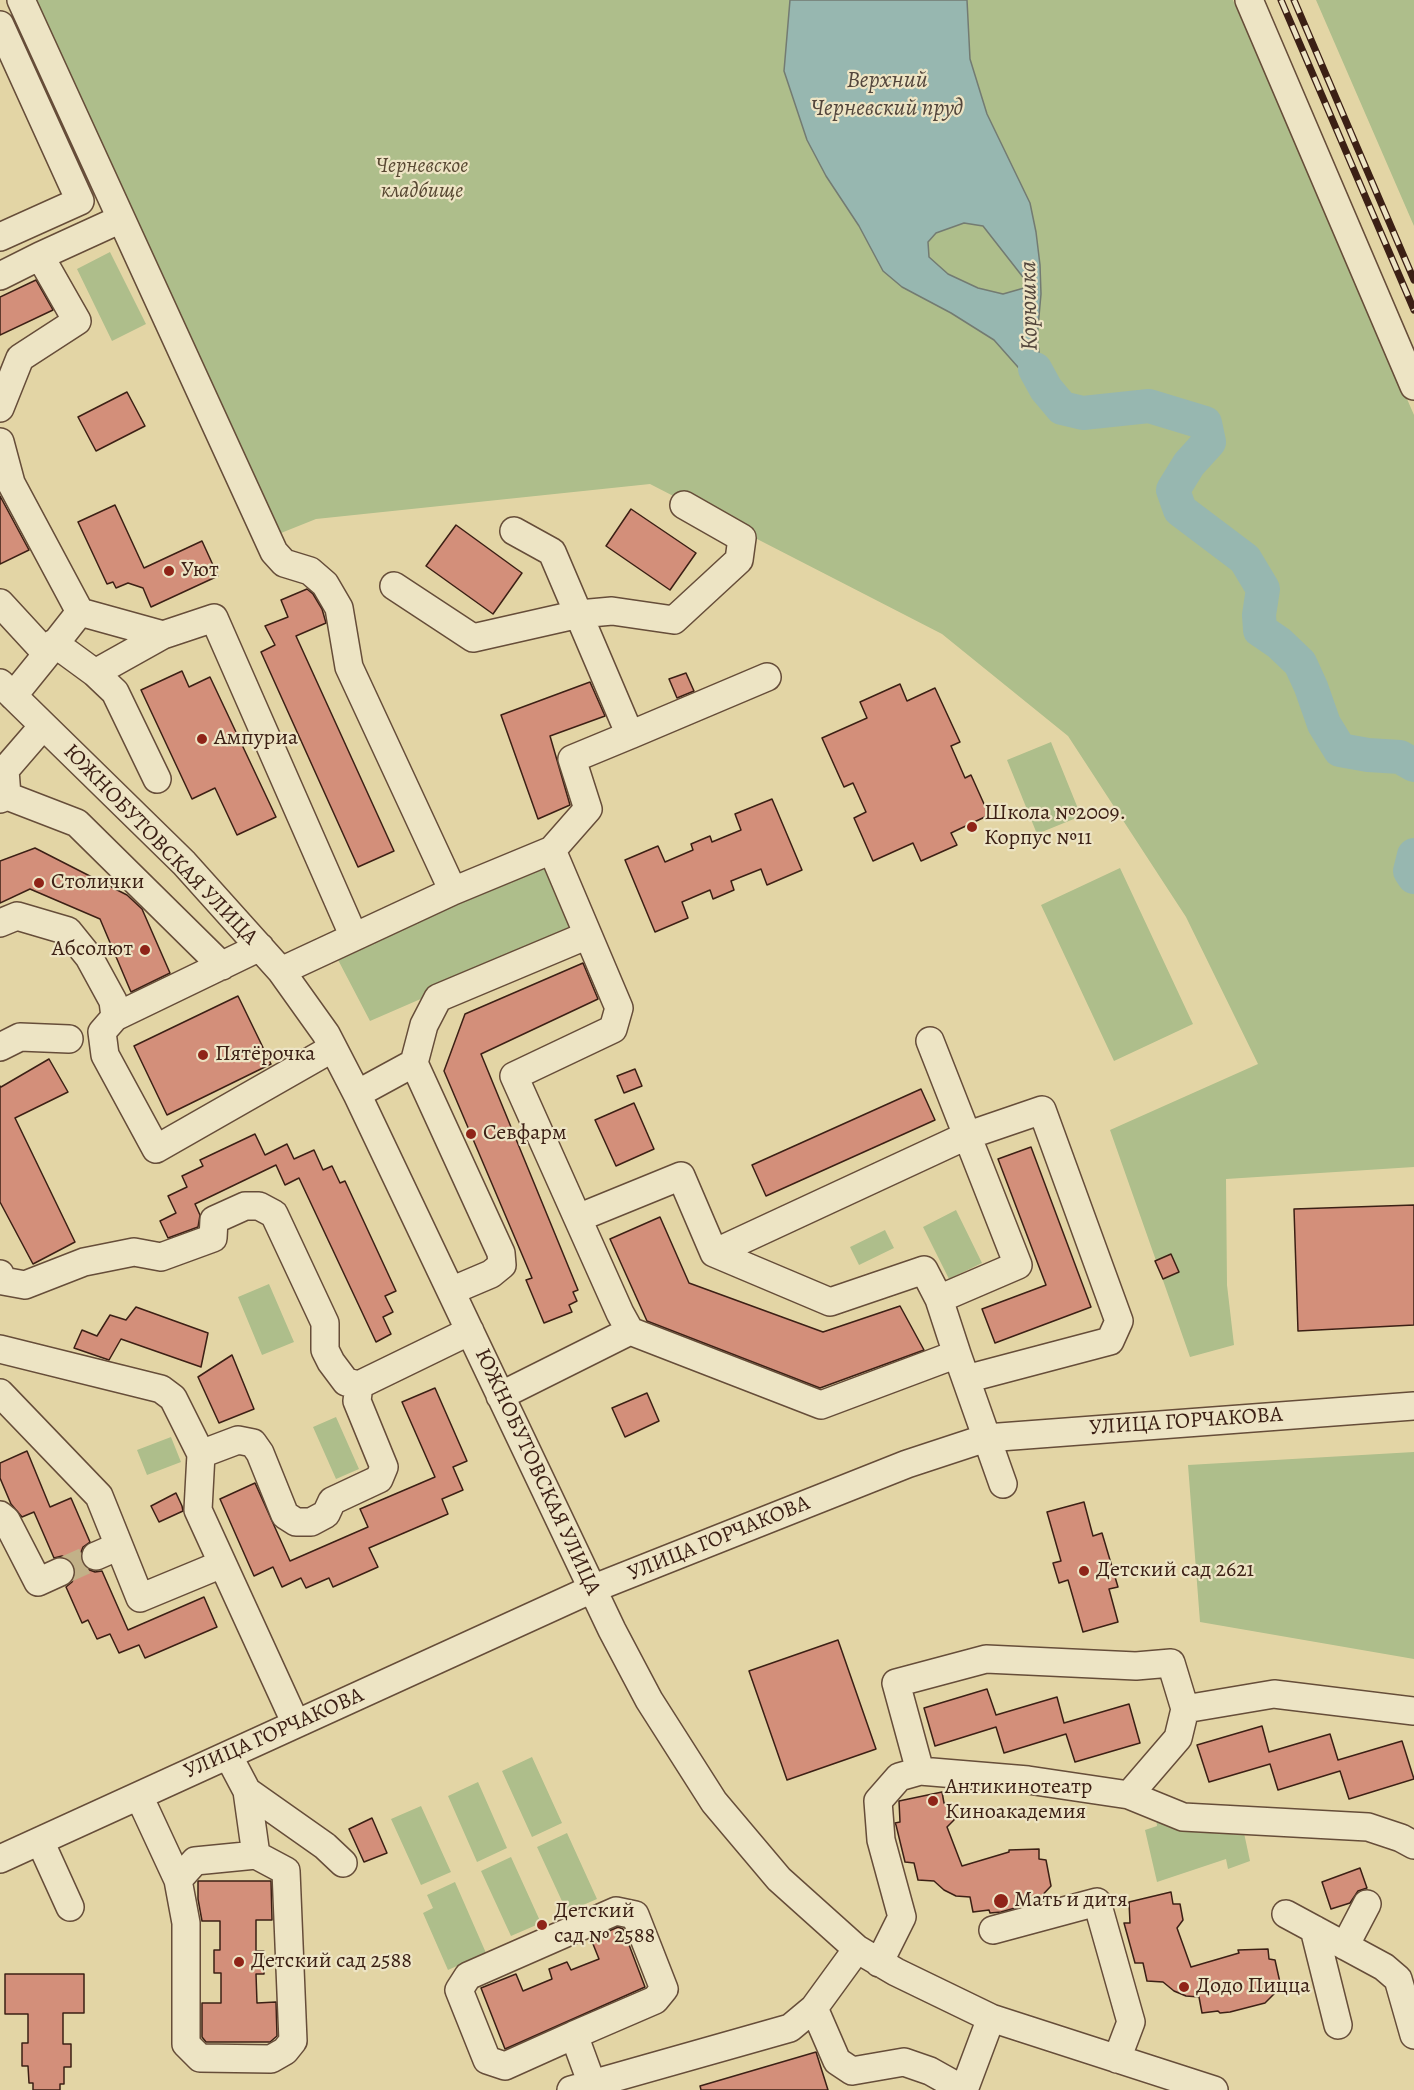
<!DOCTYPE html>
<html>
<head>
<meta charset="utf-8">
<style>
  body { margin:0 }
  canvas { display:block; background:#e3d5a5 }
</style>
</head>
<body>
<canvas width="1414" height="2090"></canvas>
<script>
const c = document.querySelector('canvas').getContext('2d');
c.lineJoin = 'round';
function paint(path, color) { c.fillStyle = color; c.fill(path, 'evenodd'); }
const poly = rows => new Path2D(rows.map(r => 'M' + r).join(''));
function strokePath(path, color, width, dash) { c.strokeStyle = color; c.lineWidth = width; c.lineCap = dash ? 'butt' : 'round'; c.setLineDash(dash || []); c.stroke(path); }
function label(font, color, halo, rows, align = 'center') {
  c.font = font + ' Alegreya,serif'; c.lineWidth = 4.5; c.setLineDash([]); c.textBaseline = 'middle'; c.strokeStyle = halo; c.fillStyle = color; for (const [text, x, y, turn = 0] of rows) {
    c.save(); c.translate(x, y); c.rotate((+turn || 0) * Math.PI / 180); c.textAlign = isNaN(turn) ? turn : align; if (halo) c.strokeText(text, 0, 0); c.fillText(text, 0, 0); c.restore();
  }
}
const green = poly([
  [35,0,1233,0,1414,415,1414,1167,1226,1179,1227,1285,1234,1345,1190,1357,1110,1130,1258,1064,1186,917,1068,736,942,634,650,484,316,519,281,533],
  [1316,0,1414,0,1414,226],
  [110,252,146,324,112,341,77,269],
  [1051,742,1081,816,1037,834,1007,760],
  [544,861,575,932,370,1021,336,956],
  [1120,868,1193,1024,1114,1061,1041,905],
  [956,1210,982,1263,949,1279,923,1227],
  [885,1230,894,1248,859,1265,850,1247],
  [269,1284,294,1342,262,1355,238,1297],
  [336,1417,359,1469,336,1479,313,1427],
  [171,1437,181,1462,147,1475,137,1450],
  [1414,1452,1414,1659,1200,1622,1188,1465],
  [532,1757,562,1823,532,1837,502,1771],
  [478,1782,507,1848,477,1862,448,1796],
  [421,1806,451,1872,421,1885,391,1819],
  [1156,1817,1244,1833,1250,1861,1228,1869,1226,1859,1157,1882,1145,1830,1157,1826],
  [567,1833,597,1899,567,1912,537,1847],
  [511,1857,541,1923,511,1936,481,1871],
  [455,1882,486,1953,448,1970,423,1913,433,1908,427,1895]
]);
const water = poly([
  [790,0,967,0,970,59,987,114,1030,203,1036,232,1040,265,1041,294,1037,338,1042,372,1061,402,1062,408,1056,410,994,340,951,313,902,287,883,271,859,226,826,176,807,140,784,71,790,0],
  [964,223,983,226,1026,281,1024,288,1003,294,978,288,948,274,929,257,928,242,936,233,964,223]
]);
const river = poly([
  [1035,369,1046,389,1062,408,1083,413,1149,406,1205,423,1209,442,1189,464,1173,490,1180,510,1245,559,1263,589,1259,615,1260,630,1279,643,1300,663,1311,687,1324,724,1340,750,1368,755,1400,757,1414,765],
  [1414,855,1410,871,1414,877]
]);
const building = poly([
  [36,280,53,310,0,335,0,297,36,280],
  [127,392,145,426,96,451,78,417,127,392],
  [0,496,29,550,0,564,0,496],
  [115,505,144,568,202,541,218,576,151,607,143,588,128,583,116,588,113,582,107,584,78,522,115,505],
  [631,509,696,553,670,590,606,546,631,509],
  [456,525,522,573,493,614,426,566,456,525],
  [307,589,313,594,322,609,326,623,296,636,394,851,358,867,261,652,275,645,265,626,288,617,281,600,307,589],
  [182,671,189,687,210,677,276,817,237,835,215,788,192,799,141,690,182,671],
  [686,673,694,691,677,698,669,679,686,673],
  [590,682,605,716,550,736,570,805,538,819,501,715,590,682],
  [900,684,907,701,935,688,960,742,951,746,965,778,971,775,989,815,951,833,957,845,921,861,913,843,873,861,854,818,866,812,853,783,844,787,822,738,867,718,860,702,900,684],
  [772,799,802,870,767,885,761,869,731,881,734,890,713,899,710,890,682,902,688,918,655,932,625,860,658,846,665,862,693,850,691,844,710,836,712,842,741,830,735,814,772,799],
  [35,848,127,895,142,909,170,973,131,992,100,919,30,889,0,903,0,861,35,848],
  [583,963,598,999,481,1054,578,1290,573,1292,577,1301,569,1305,572,1312,544,1323,526,1280,532,1278,444,1071,465,1014,583,963],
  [238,996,271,1064,167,1115,134,1046,238,996],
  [49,1059,68,1092,15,1118,75,1242,33,1264,0,1202,0,1086,1,1087,49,1059],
  [635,1069,642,1086,624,1093,617,1076,635,1069],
  [921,1089,935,1120,766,1196,752,1165,921,1089],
  [634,1103,654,1149,616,1166,595,1120,634,1103],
  [255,1134,265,1155,287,1144,294,1159,314,1150,323,1170,332,1166,340,1183,345,1181,396,1291,385,1296,393,1312,383,1317,391,1334,376,1342,299,1178,285,1185,276,1165,195,1204,200,1215,198,1227,168,1238,160,1221,176,1213,168,1196,187,1187,182,1176,203,1166,200,1160,255,1134],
  [1031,1147,1091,1307,995,1343,982,1309,1046,1285,998,1159,1031,1147],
  [1414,1205,1414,1325,1298,1331,1294,1209,1414,1205],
  [660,1217,689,1283,823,1332,900,1306,924,1350,820,1388,647,1321,610,1239,660,1217],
  [1171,1254,1179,1272,1163,1279,1155,1261,1171,1254],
  [136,1307,208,1333,201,1367,121,1339,109,1360,74,1348,82,1330,97,1336,110,1315,126,1320,136,1307],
  [232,1355,254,1409,219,1423,198,1377,232,1355],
  [435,1388,467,1461,453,1467,463,1490,442,1499,448,1514,369,1548,378,1567,333,1587,329,1578,306,1588,301,1578,282,1587,273,1567,254,1576,220,1499,255,1483,290,1561,368,1527,360,1509,435,1477,402,1402,435,1388],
  [647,1393,659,1421,625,1437,612,1408,647,1393],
  [27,1451,50,1507,71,1498,90,1542,83,1547,80,1555,81,1562,87,1569,95,1572,102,1571,128,1630,204,1597,217,1627,145,1658,139,1645,119,1653,110,1634,97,1639,88,1620,82,1623,66,1587,72,1582,76,1574,74,1565,69,1559,62,1556,54,1558,34,1512,22,1517,11,1504,0,1478,0,1463,27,1451],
  [176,1493,182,1506,183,1511,159,1522,151,1506,176,1493],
  [1084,1502,1093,1536,1102,1533,1118,1587,1109,1589,1118,1622,1083,1632,1068,1580,1059,1583,1053,1563,1061,1561,1047,1512,1084,1502],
  [838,1640,876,1749,787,1780,749,1671,838,1640],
  [987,1689,996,1715,1057,1697,1064,1723,1129,1704,1140,1743,1075,1762,1066,1734,1004,1753,996,1727,935,1746,924,1708,987,1689],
  [1262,1726,1269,1752,1330,1734,1338,1760,1402,1741,1414,1779,1349,1799,1340,1771,1278,1790,1270,1764,1209,1782,1197,1745,1262,1726],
  [942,1792,944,1803,950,1804,954,1820,947,1827,962,1866,1009,1852,1009,1850,1039,1849,1039,1859,1046,1860,1051,1886,1036,1902,1001,1912,990,1913,989,1910,973,1912,970,1897,956,1896,944,1890,934,1881,918,1880,914,1863,905,1862,896,1825,895,1823,900,1822,899,1801,942,1792],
  [372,1818,387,1853,364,1862,349,1829,372,1818],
  [1360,1868,1367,1888,1358,1891,1350,1903,1331,1909,1322,1882,1360,1868],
  [198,1881,271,1881,272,1920,256,1920,256,1951,264,1951,264,1974,256,1974,257,2003,276,2002,277,2036,270,2042,206,2042,202,2037,202,2003,221,2003,221,1973,214,1973,214,1950,220,1950,220,1921,202,1921,198,1899,198,1881],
  [1171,1892,1173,1904,1180,1904,1183,1920,1177,1928,1191,1967,1239,1953,1238,1950,1268,1949,1269,1959,1275,1960,1281,1987,1265,2003,1230,2012,1220,2013,1218,2011,1202,2013,1199,1997,1186,1996,1174,1991,1163,1982,1147,1981,1143,1963,1135,1963,1124,1923,1130,1923,1129,1902,1171,1892],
  [618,1927,623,1929,645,1987,505,2049,481,1988,516,1974,523,1991,552,1979,549,1969,567,1962,571,1970,599,1959,591,1939,618,1927],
  [5,1974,84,1974,84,2013,63,2013,63,2044,71,2044,71,2067,64,2067,64,2084,60,2084,60,2090,33,2090,33,2083,29,2083,28,2066,22,2066,22,2043,28,2043,28,2014,5,2014,5,1974],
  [816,2052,828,2090,701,2090,700,2086,816,2052]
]);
const minorTunnel = poly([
  [60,1572,96,1556]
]);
const minor = poly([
  [21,0,274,552,284,563,310,571,325,584,339,608,349,667,453,891,281,971],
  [1249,0,1414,386],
  [0,25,80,201,0,237],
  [40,256,121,219],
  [0,276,40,256,77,321,20,358,0,408],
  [0,442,11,483,80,612,47,654],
  [514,531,552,552,630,735,572,759,588,809,552,850],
  [394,586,473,638,579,614,612,611,674,620,739,560,742,538,684,505],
  [0,603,47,654,13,696],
  [80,612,163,635,214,618,354,937],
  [54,643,95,673,163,635],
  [95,673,115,692,157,779],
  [0,683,184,863,281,971,326,1034,357,1094,612,1630,649,1700,714,1802,779,1879,857,1949,896,1972,991,2018,1214,2090],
  [630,735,767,677],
  [7,796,5,770,43,726],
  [0,799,7,796,77,823,222,966],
  [453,891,552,850,619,1008,613,1029,514,1076,620,1313,630,1331,821,1405,957,1354,1003,1484],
  [0,923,17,916,68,931,89,957,113,1001,115,1017],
  [260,947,115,1017,102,1032,105,1055,156,1149,333,1048],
  [930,1041,1018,1265,939,1299],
  [0,1047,20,1037,69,1039],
  [414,1063,424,1025,438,998,588,935],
  [357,1094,414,1063,501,1253,502,1265,491,1274,451,1291],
  [578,1218,681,1176,714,1253,830,1302,924,1270,939,1299,957,1354],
  [714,1253,966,1136,1042,1110,1119,1321,1110,1341,966,1379],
  [0,1274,3,1281,25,1285,84,1262,134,1252,161,1257,213,1238,214,1220,245,1206,259,1206,274,1214,325,1323,325,1350,331,1362,346,1382,359,1385],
  [0,1349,161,1389,173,1398,201,1454,198,1510,296,1724],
  [0,1393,99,1496,140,1598,222,1564],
  [500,1396,630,1331],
  [201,1454,238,1440,253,1443,260,1453,285,1515,296,1522,311,1522,326,1514,332,1501,379,1479,384,1467,357,1401,359,1385,470,1331],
  [0,1515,6,1520,38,1582,60,1572],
  [96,1556,119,1546],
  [1185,1709,1274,1694,1414,1711],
  [228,1755,247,1791,256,1855],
  [920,1771,896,1683,986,1659,1136,1666,1171,1663,1185,1709,1178,1738,1129,1795],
  [247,1791,325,1846,343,1863],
  [139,1796,178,1880],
  [40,1841,70,1907],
  [256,1855,286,1871,293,2041,285,2051,271,2059,200,2058,186,2044,186,1923,178,1880,195,1861,256,1855],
  [0,1859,592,1589,907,1464,986,1438,1414,1406],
  [1286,1914,1384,1967,1398,1979,1414,2035],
  [1314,1929,1338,2025],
  [993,1930,1097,1902,1131,2022,1117,2059],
  [1345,1946,1367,1904],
  [879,1963,902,1917,881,1840,878,1801,899,1777,920,1771,1028,1780,1129,1795,1183,1817,1368,1827,1401,1838,1414,1845],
  [814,2008,837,2061,852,2071,904,2062,930,2071,964,2090,991,2018],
  [574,2035,505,2066,487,2060,459,1990,468,1976,616,1911,635,1915,664,1989,655,2000,574,2035,592,2084],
  [571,2090,790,2028,814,2008,857,1949]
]);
const rail = poly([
  [1281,0,1414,310],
  [1294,0,1414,280]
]);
const markers = [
  [169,571,6,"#8f2418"],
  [202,739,6,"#8f2418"],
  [972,827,6,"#8f2418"],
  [39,883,6,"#8f2418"],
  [145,950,6,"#8f2418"],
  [203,1055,6,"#8f2418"],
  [471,1134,6,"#8f2418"],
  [1084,1571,6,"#8f2418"],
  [933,1801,6,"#8f2418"],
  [1001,1901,8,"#8f2418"],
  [542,1925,6,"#8f2418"],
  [239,1962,6,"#8f2418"],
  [1184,1987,6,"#8f2418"]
];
const parkNames = [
  ["Черневское",422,167],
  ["кладбище",422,192]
];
const poiNames = [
  ["Уют",181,571],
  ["Ампуриа",214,739],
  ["Школа №2009.",984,814],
  ["Корпус №11",984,839],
  ["Столички",51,883],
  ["Абсолют",133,950,"right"],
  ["Пятёрочка",215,1055],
  ["Севфарм",483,1134],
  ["Детский сад 2621",1096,1571],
  ["Антикинотеатр",945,1788],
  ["Киноакадемия",945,1813],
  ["Мать и дитя",1014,1901],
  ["Детский",554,1912],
  ["сад № 2588",554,1937],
  ["Детский сад 2588",251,1962],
  ["Додо Пицца",1196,1987]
];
const streetNames = [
  ["ЮЖНОБУТОВСКАЯ УЛИЦА",160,845,46],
  ["УЛИЦА ГОРЧАКОВА",1186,1422,-4],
  ["ЮЖНОБУТОВСКАЯ УЛИЦА",537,1472,65],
  ["УЛИЦА ГОРЧАКОВА",719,1539,-22],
  ["УЛИЦА ГОРЧАКОВА",274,1734,-24]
];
const waterNames = [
  ["Верхний",887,81],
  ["Черневский пруд",887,109],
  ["Корюшка",1030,306,-91]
];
paint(green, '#aebe8b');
paint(water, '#97b7b0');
strokePath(water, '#737b72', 1.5);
strokePath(river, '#97b7b0', 34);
paint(building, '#d38f7a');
strokePath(building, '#3c2015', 1.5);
strokePath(minorTunnel, '#c2b188', 27, [27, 14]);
strokePath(minor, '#664d39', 30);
strokePath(minor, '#ede4c4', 27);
strokePath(rail, '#3c2015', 7);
strokePath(rail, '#ede4c4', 4.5, [14]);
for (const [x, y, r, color] of markers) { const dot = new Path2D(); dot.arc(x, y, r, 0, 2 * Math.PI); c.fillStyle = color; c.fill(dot); strokePath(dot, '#ede4c4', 2); }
label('italic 22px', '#584832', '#ede4c4', parkNames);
label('22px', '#3c2015', '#ede4c4', poiNames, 'left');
label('22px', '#3c2015', '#ede4c4', streetNames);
label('italic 24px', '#53463c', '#ede4c4', waterNames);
</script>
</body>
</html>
